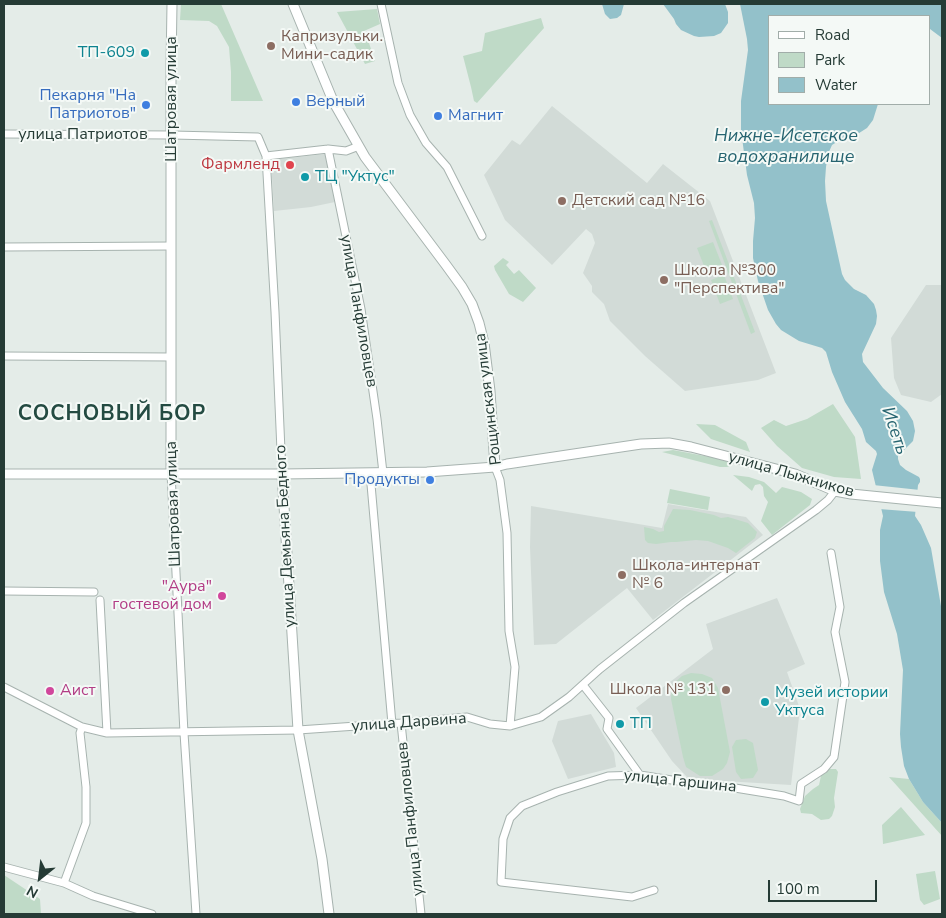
<!DOCTYPE html>
<html>
<head>
<meta charset="utf-8">
<style>
  body { margin:0 }
  #map { position:relative; width:946px; height:918px; overflow:hidden; background:#e4ece8; font-family:"Nunito Sans",sans-serif }
  canvas { display:block }
  .frame { position:absolute; inset:0; border:5px solid #253b35; pointer-events:none }
  .legend { position:absolute; left:768px; top:15px; width:162px; height:90px; box-sizing:border-box; background:#f4f9f6; border:1px solid #a1ada9; margin:0; padding:6px 9px; list-style:none; font-size:15px; color:#253b35 }
  .legend li { display:flex; align-items:center; gap:10px; height:25px }
  .legend b { width:25px; border:1px solid #a1ada9 }
  .north { position:absolute; left:15px; top:853px; width:50px; height:50px; -webkit-text-stroke:4px #f4f9f6; paint-order:stroke; rotate:209deg; font-size:14px; font-weight:700; line-height:20px; text-align:center; color:#253b35 }
  .north::after { content:''; display:block; margin:auto; width:18px; height:22px; background:#253b35; clip-path:polygon(50% 0,100% 100%,50% 72%,0 100%) }
  .scale { position:absolute; left:768px; top:880px; width:109px; height:22px; box-sizing:border-box; border:2px solid #253b35; border-top:0; padding-left:6px; font-size:15px; line-height:18px; white-space:nowrap; color:#253b35; -webkit-text-stroke:4px #f4f9f6; paint-order:stroke }
</style>
</head>
<body>
<div id="map">
<canvas width="946" height="918"></canvas>
<div class="frame"></div>
<ul class="legend">
<li><b style="height:6px;background:#fff"></b>Road</li>
<li><b style="height:14px;background:#bfdac7"></b>Park</li>
<li><b style="height:14px;background:#93c1ca"></b>Water</li>
</ul>
<div class="north">N</div>
<div class="scale">100 m</div>
</div>
<script>
const c = document.querySelector('canvas').getContext('2d');
c.lineJoin = 'round';
function paint(path, color) { c.fillStyle = color; c.fill(path, 'evenodd'); }
const poly = rows => new Path2D(rows.map(r => 'M' + r).join(''));
function strokePath(path, color, width, dash) { c.strokeStyle = color; c.lineWidth = width; c.lineCap = dash ? 'butt' : 'round'; c.setLineDash(dash || []); c.stroke(path); }
function label(font, color, halo, rows, align = 'center') {
  c.font = font + ' "Nunito Sans",sans-serif'; c.lineWidth = 4; c.setLineDash([]); c.textBaseline = 'middle'; c.strokeStyle = halo; c.fillStyle = color; for (const [text, x, y, turn = 0] of rows) {
    c.save(); c.translate(x, y); c.rotate((+turn || 0) * Math.PI / 180); c.textAlign = isNaN(turn) ? turn : align; if (halo) c.strokeText(text, 0, 0); c.fillText(text, 0, 0); c.restore();
  }
}
const built = poly([
  [552,106,647,183,663,164,710,201,776,373,758,380,685,391,645,356,610,321,604,304,592,292,592,286,583,273,595,243,592,234,586,229,552,265,505,220,484,175,512,140,520,145],
  [326,154,335,202,311,207,274,211,271,160],
  [926,285,942,285,942,394,931,402,901,395,894,378,891,338],
  [668,504,746,517,763,535,653,620,627,588,556,644,534,645,530,547,531,506,662,528],
  [777,598,805,664,787,672,800,709,791,785,724,781,687,777,672,761,636,708,713,649,706,624],
  [591,714,614,753,616,767,568,779,552,741,558,721]
]);
const green = poly([
  [181,4,221,4,263,101,231,101,231,72,229,47,217,26,209,21,180,20],
  [377,9,380,24,364,31,364,38,369,43,375,61,365,64,337,12],
  [541,18,544,28,477,103,474,101,471,87,463,56,482,51,485,33],
  [712,220,755,332,751,334,709,221],
  [713,242,724,270,708,276,697,248],
  [503,258,509,262,506,265,514,274,519,270,536,288,523,302,509,294,495,270,494,266],
  [724,275,733,299,720,304,711,280],
  [833,404,855,437,861,479,834,477,802,468,777,446,761,428,774,420,786,426,807,419],
  [696,424,715,425,746,442,750,452,711,439],
  [673,450,710,457,726,461,730,466,727,467,720,467,662,452],
  [733,475,749,477,764,482,776,493,782,487,801,492,812,499,810,505,772,535,761,521,768,502,764,496,763,487,760,484,755,485,752,491],
  [670,489,710,497,708,510,667,503],
  [673,509,690,510,714,515,721,518,728,517,748,523,757,532,755,538,736,553,728,548,708,541,696,540,676,542,671,542,656,544,648,543,645,540,644,527,653,529,659,532,664,531,664,526],
  [691,673,702,674,712,678,718,688,730,752,727,763,723,769,712,776,700,776,686,767,683,757,671,699,672,685,682,676],
  [746,739,753,743,758,770,753,778,741,779,736,772,732,747,736,740],
  [829,769,836,769,838,772,834,798,835,807,832,816,829,819,821,820,812,814,801,813,800,809,805,796,813,789,819,785,821,776,825,771],
  [889,777,909,779,923,802,942,823,942,836],
  [901,807,925,835,883,844,882,825],
  [935,871,940,899,924,905,920,900,916,874],
  [4,875,40,899,41,914,4,914]
]);
const water = poly([
  [602,4,624,4,621,15,617,18,610,19,605,14],
  [663,4,725,4,728,12,728,23,721,33,714,36,699,37,694,36,681,30,676,24,674,19],
  [740,4,942,4,942,38,930,29,930,16,770,16,770,104,878,104,873,120,867,128,856,135,840,140,832,145,828,154,826,167,825,181,826,201,842,274,845,280,854,289,866,295,874,304,876,310,877,316,876,324,862,354,863,362,883,388,907,411,913,421,915,431,913,441,898,456,898,459,900,465,906,470,919,477,920,479,920,482,918,485,915,516,921,525,931,548,942,612,942,823,923,802,909,779,904,766,901,747,900,734,903,670,897,634,884,592,880,561,880,530,883,516,872,470,877,454,876,451,866,442,862,429,845,402,832,372,826,352,822,348,799,341,781,330,776,324,768,310,758,281,753,258,753,241,755,218,754,203,747,175,741,130,741,101,748,50,747,39]
]);
const pier = poly([
  [873,485,920,490,918,512,879,509]
]);
const minor = poly([
  [381,4,398,83,410,115,426,143,447,167,482,236],
  [4,134,172,135,258,137,266,156,275,312,282,474],
  [328,149,361,309,377,419,383,473],
  [266,156,328,149,346,151,359,146],
  [4,247,171,246],
  [4,356,171,357],
  [495,467,500,480,507,533,509,631,515,667,510,726],
  [171,473,184,733,196,914],
  [370,473,392,724],
  [4,591,94,592],
  [100,600,107,733],
  [583,685,609,718,607,729,640,775],
  [4,687,82,727,107,733,298,730,401,723,467,717,490,724,510,726,541,717,569,697,600,669,684,603,816,510,828,500,835,491],
  [401,723,421,914],
  [4,867,64,883,93,896,152,914],
  [64,883,86,823,86,787,80,733,82,727],
  [654,890,632,897,501,882,503,839,510,818,522,806,557,792,608,776,640,775,697,784,735,788,784,796,799,801,801,784,824,769,834,757,845,682,835,632,840,607,831,553]
]);
const tertiary = poly([
  [293,4,333,101,365,157,446,265,462,287,472,304,479,323,484,343,490,391,495,467],
  [171,473,171,67,172,4],
  [4,474,282,474,427,472,495,467,507,464,641,444,669,443,691,447,780,470,795,474,835,491,851,494,942,503],
  [282,474,298,730,322,859,329,914]
]);
const markers = [
  [271,46,5,"#8d6e63"],
  [145,53,5,"#0f9aa8"],
  [296,102,5,"#3f7fe0"],
  [146,105,5,"#3f7fe0"],
  [438,116,5,"#3f7fe0"],
  [290,165,5,"#e0444e"],
  [305,177,5,"#0f9aa8"],
  [562,201,5,"#8d6e63"],
  [664,280,5,"#8d6e63"],
  [430,480,5,"#3f7fe0"],
  [622,575,5,"#8d6e63"],
  [222,596,5,"#d1479c"],
  [726,690,5,"#8d6e63"],
  [50,691,5,"#d1479c"],
  [765,702,5,"#0f9aa8"],
  [620,724,5,"#0f9aa8"]
];
const educationNames = [
  ["Капризульки.",281,37],
  ["Мини-садик",281,55],
  ["Детский сад №16",572,201],
  ["Школа №300",674,271],
  ["\"Перспектива\"",674,289],
  ["Школа-интернат",632,566],
  ["№ 6",632,584],
  ["Школа № 131",716,690,"right"]
];
const cultureNames = [
  ["ТП-609",135,53,"right"],
  ["ТЦ \"Уктус\"",315,177],
  ["Музей истории",775,693],
  ["Уктуса",775,711],
  ["ТП",630,724]
];
const shopNames = [
  ["Пекарня \"На",136,96],
  ["Патриотов\"",136,114],
  ["Верный",306,102,"left"],
  ["Магнит",448,116,"left"],
  ["Продукты",420,480]
];
const streetNames = [
  ["Шатровая улица",172,99,-90],
  ["улица Патриотов",83,135],
  ["улица Панфиловцев",358,311,80],
  ["Рощинская улица",489,399,-97],
  ["улица Лыжников",791,475,16],
  ["Шатровая улица",174,504,-92],
  ["улица Демьяна Бедного",286,536,-93],
  ["улица Дарвина",409,723,-4],
  ["улица Гаршина",680,782,6],
  ["улица Панфиловцев",411,819,-96]
];
const healthNames = [
  ["Фармленд",280,165]
];
const hotelNames = [
  ["\"Аура\"",212,587],
  ["гостевой дом",212,605],
  ["Аист",60,691,"left"]
];
const waterNames = [
  ["Нижне-Исетское",786,137],
  ["водохранилище",786,158],
  ["Исеть",894,431,71]
];
const districtNames = [
  ["СОСНОВЫЙ БОР",112,415]
];
paint(built, '#d2dbd7');
paint(green, '#bfdac7');
paint(water, '#93c1ca');
paint(pier, '#e4ece8');
strokePath(minor, '#a7b3af', 9);
strokePath(tertiary, '#a7b3af', 11);
strokePath(minor, '#fff', 7);
strokePath(tertiary, '#fff', 9);
for (const [x, y, r, color] of markers) { const dot = new Path2D(); dot.arc(x, y, r, 0, 2 * Math.PI); c.fillStyle = color; c.fill(dot); strokePath(dot, '#f4f9f6', 2); }
label('16px', '#785e54', '#f4f9f6', educationNames, 'left');
label('16px', '#0d838f', '#f4f9f6', cultureNames, 'left');
label('16px', '#366cbe', '#f4f9f6', shopNames, 'right');
label('16px', '#253b35', '#f4f9f6', streetNames);
label('16px', '#be3a42', '#f4f9f6', healthNames, 'right');
label('16px', '#b23c85', '#f4f9f6', hotelNames, 'right');
label('italic 18px', '#266470', '#f4f9f6', waterNames);
c.letterSpacing = '1px';
label('bold 21px', '#244b42', '#f4f9f6', districtNames);
c.letterSpacing = '0px';
</script>
</body>
</html>
